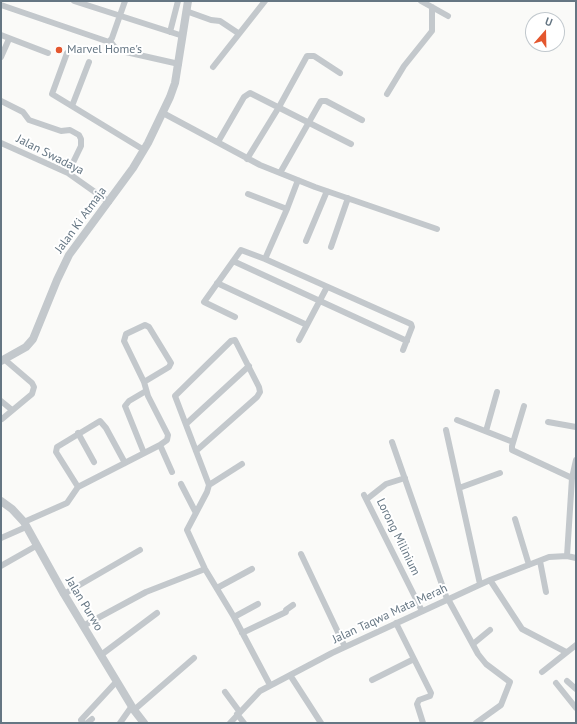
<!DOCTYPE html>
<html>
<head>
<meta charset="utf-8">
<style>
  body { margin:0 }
  #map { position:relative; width:577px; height:724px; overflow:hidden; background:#fafaf8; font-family:"PT Sans",sans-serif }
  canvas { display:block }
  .frame { position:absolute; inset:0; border:2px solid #657683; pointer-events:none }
  .north { position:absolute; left:525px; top:12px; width:40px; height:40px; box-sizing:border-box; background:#fff; border:1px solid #c1c8cd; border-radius:50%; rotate:20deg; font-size:11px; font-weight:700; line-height:16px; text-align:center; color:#657683 }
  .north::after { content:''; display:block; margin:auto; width:14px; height:18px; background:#e4572e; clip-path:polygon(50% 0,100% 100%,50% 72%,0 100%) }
</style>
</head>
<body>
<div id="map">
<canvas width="577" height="724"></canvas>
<div class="frame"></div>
<div class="north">U</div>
</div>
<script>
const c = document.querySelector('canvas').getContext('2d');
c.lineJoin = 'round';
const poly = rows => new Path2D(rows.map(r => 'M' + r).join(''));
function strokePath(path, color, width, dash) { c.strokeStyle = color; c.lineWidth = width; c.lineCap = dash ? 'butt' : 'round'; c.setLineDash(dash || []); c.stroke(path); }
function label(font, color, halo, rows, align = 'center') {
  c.font = font + ' "PT Sans",sans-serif'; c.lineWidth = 4; c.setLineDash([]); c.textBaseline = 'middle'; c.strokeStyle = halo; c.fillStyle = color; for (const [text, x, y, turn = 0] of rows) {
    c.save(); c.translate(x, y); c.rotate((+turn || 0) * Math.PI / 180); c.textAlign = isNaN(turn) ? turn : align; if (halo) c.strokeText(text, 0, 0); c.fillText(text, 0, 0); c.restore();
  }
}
const minor = poly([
  [74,1,183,36],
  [421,1,448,16],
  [1,5,109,42,112,38,125,1],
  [186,11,211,20,220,21,238,33],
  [170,32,178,1],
  [1,35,48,53],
  [110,41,117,50,179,64],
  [67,53,52,94,144,150],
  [1,57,9,39],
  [213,67,265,1],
  [387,94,404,66,432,31,432,7],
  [1,101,23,112,29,120,61,131,70,130,79,135,81,139,81,146,68,173],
  [72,106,89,62],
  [163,113,260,165,315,187,437,229],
  [218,142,244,97,250,93,351,144],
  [1,143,68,173,109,202],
  [247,159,279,107,307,56,314,56,340,73],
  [280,173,321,101,326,101,362,120],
  [248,194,287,209,298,180],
  [306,241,327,191],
  [331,247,348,198],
  [265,259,411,324,412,327,403,350],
  [233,261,407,341],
  [217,283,307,325],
  [235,317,204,302,241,250,265,259,287,209],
  [299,340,327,287],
  [1,401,12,410],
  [524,406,512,446,512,450,572,478,567,556],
  [2,419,32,394,34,387,32,383,4,359],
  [457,420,513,442],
  [548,422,576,427],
  [186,424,249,366],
  [446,430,480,584],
  [486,431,497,392],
  [78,433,94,462],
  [392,442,447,599],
  [160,445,172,472],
  [196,451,257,397,260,392,259,387,235,340,231,341,175,396,209,485,207,492,187,530,205,569,234,617,270,685],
  [144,453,125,406,129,401,146,391],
  [572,478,576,460],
  [181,484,196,513],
  [209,485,242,464],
  [78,487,56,452,57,447,100,421,106,428,125,463],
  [459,488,500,473],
  [364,495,422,611],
  [367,499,386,484,405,478],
  [515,519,529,565],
  [24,522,67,503,78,487,160,445,167,440,168,435,148,396,144,382,124,341,126,334,145,325,149,327,171,363,169,367,144,382],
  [1,538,26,527],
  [301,554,345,647],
  [540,561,546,592],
  [1,566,36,546],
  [490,580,522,629,566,652],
  [217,588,252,569],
  [64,594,140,550],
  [448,599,478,654,486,664,510,682,501,705,476,723],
  [234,617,258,604],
  [396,623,431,693,430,696,419,700,417,704,423,723],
  [83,626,146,592,205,569],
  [242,633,286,612,286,610,293,605],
  [473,644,490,630],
  [101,655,157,613],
  [542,672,576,645],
  [290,675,321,723],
  [372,680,414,659],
  [567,681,576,689],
  [556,683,576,708],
  [225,692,239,711],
  [134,710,194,658],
  [237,714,244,723],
  [83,723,81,720,117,681],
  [87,723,92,719],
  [120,723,132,706],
  [230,723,260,691,332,653,490,580,549,557,567,556,576,558]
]);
const tertiary = poly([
  [1,361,26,347,33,339,57,280,69,255,133,168,148,143,170,97,175,83,188,1],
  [1,501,12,509,24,522,64,594,134,710,144,723]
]);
const markers = [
  [59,50,4,"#e4572e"]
];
const poiNames = [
  ["Marvel Home's",67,50]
];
const streetNames = [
  ["Jalan Swadaya",50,155,27],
  ["Jalan Ki Atmaja",81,220,-54],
  ["Lorong Milinium",398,537,64],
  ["Jalan Purwo",84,604,59],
  ["Jalan Taqwa Mata Merah",390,614,-25]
];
strokePath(minor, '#c3c8cc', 6);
strokePath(tertiary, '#c3c8cc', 8);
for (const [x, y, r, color] of markers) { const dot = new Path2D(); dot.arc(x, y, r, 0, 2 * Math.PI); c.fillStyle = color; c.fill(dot); strokePath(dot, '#fff', 1.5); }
label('12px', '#657683', '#fff', poiNames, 'left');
label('12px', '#657683', '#fff', streetNames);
</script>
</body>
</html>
